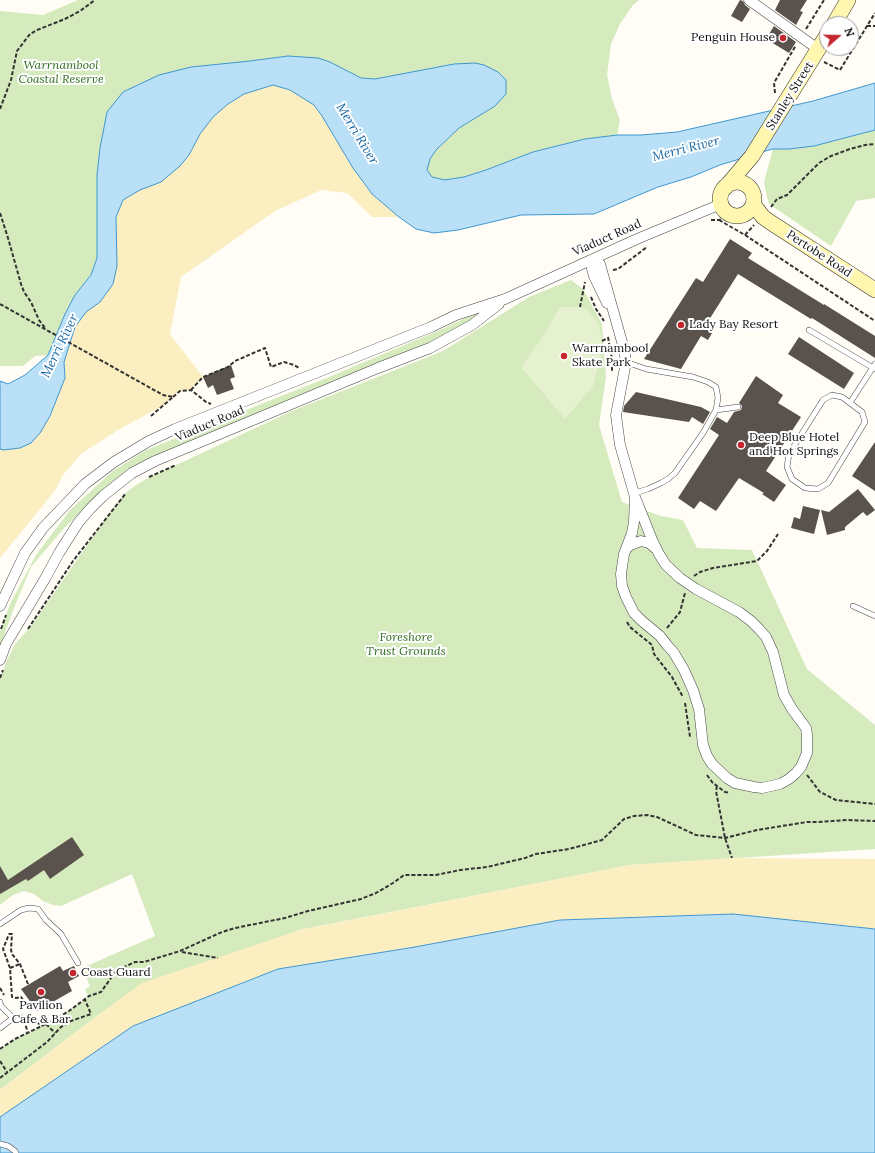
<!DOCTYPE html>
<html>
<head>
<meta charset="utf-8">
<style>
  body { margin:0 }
  #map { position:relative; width:875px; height:1153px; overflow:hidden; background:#fffdf5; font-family:Lora,serif }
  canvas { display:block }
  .north { position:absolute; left:819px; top:16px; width:40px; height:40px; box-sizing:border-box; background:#fff; border:1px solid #a0a0a0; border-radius:50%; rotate:70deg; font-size:11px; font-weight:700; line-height:16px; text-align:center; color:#111 }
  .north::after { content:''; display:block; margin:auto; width:14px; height:18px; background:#c4262e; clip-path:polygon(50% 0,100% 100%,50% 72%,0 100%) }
</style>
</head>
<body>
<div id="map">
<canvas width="875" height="1153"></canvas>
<div class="north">N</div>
</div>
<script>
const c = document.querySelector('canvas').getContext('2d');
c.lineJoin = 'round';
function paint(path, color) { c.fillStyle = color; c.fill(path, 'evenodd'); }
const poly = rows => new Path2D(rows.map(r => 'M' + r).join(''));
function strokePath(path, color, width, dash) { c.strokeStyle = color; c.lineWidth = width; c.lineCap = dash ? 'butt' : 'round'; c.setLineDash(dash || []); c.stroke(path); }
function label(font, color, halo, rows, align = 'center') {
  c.font = font + ' Lora,serif'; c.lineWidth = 4; c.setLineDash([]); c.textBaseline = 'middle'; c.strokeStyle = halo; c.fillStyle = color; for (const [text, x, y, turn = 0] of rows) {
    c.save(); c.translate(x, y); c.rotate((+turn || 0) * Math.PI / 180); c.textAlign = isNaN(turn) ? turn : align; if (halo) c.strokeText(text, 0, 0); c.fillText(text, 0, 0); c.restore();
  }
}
const green = poly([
  [78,0,639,0,633,5,620,24,611,44,607,75,612,99,620,120,617,135,585,139,533,152,486,170,464,177,445,180,432,177,427,170,430,159,436,150,459,128,476,117,454,64,375,79,361,78,330,62,288,56,250,61,140,84,123,92,100,148,97,175,97,258,91,275,75,295,65,314,48,355,35,356,23,366,0,366,0,11,43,15],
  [875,130,875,198,856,201,831,246,769,204,767,197,764,182,773,149,789,149,814,146],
  [571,280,583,289,602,324,606,377,599,425,622,502,661,516,683,520,697,548,752,550,807,669,875,725,875,849,630,865,299,930,102,1012,0,1090,0,1050,15,1039,46,1024,69,1011,89,997,85,990,90,986,82,968,155,936,132,874,61,906,53,905,43,901,34,894,24,891,13,895,0,905,0,678,9,656,15,644,32,625,112,509,128,491,136,485,146,479,292,411,443,351,529,297],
  [487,307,487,313,449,334,210,435,160,454,133,466,111,484,65,527,31,567,14,608,0,646,0,632,10,604,36,555,70,510,113,471,146,450,329,377,447,327]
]);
const sand = poly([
  [273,85,290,90,314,105,322,116,353,168,372,194,399,217,372,217,347,193,321,190,275,211,181,277,170,334,203,377,191,390,180,391,166,404,118,430,81,454,63,475,56,489,45,503,0,558,0,449,3,450,40,433,50,416,65,378,64,362,75,327,86,312,100,302,116,217,123,200,140,190,161,182,189,155,200,134,213,117,228,104,244,94],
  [732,858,875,859,875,929,733,914,560,920,415,947,278,969,133,1026,0,1117,0,1090,102,1012,142,983,300,930,630,865]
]);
const pitch = poly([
  [560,307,580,307,589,311,599,325,603,346,593,386,565,419,521,367,540,341]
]);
const water = poly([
  [288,56,318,58,330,62,361,78,375,79,454,64,475,63,484,65,498,72,506,80,506,94,495,106,459,128,436,150,430,159,427,170,432,177,445,180,464,177,486,170,533,152,585,139,617,135,641,135,677,132,813,101,875,83,875,130,814,146,789,149,773,149,769,150,720,165,691,177,658,187,594,214,521,215,458,230,434,233,416,229,399,217,372,194,353,168,322,116,314,105,290,90,273,85,244,94,228,104,213,117,200,134,189,155,180,166,161,182,140,190,123,200,116,217,117,266,113,284,100,302,86,312,75,327,64,362,65,378,50,416,40,433,31,443,20,448,3,450,0,449,0,381,8,384,25,375,48,355,65,314,75,295,91,275,97,258,97,175,100,148,107,112,123,92,159,75,191,67,250,61,288,56],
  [733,914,875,929,875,1153,0,1153,0,1117,133,1026,278,969,415,947,560,920,733,914]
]);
const building = poly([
  [740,0,743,1,745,5,750,9,742,22,731,16],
  [780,0,807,0,800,11,803,12,796,25,775,10],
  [774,26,796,42,789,53,766,39],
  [730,239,752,253,748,258,824,305,824,304,875,336,875,358,812,318,811,319,738,274,707,323,715,328,708,340,701,336,681,369,644,359,696,278,703,282],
  [799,337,854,373,844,389,788,354],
  [231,365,235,377,230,379,234,389,217,395,213,385,208,388,203,377],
  [756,376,783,395,778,403,801,417,766,471,786,485,774,502,762,494,764,493,739,478,716,511,700,501,694,509,678,498,719,435,710,429,717,417,727,423,734,412,741,410,742,406,739,403],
  [636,392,701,407,710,412,703,424,692,417,689,422,623,412,624,406],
  [875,442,875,491,852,476],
  [858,489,875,510,867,516,863,512,845,527,845,530,827,535,821,510,829,512],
  [803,506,820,510,814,534,791,528,794,517,800,519],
  [72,837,84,855,50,879,44,870,28,881,26,879,0,894,0,866,8,880],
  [60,966,63,971,74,966,79,976,68,982,72,991,37,1011,21,989]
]);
const path = poly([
  [867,26,875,26],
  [806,29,824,0],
  [824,62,840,70,875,13],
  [775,93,774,83,796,45],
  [0,109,11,80,17,51,30,34,37,30,65,19,80,11,95,0],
  [771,207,777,199,787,195,819,163,831,156,850,149,865,145,875,144],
  [0,213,8,238,21,284,24,292,31,302,39,320,46,329],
  [711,220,719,220,735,215],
  [719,220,745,235,754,225],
  [745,235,875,321],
  [613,270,618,269,647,247],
  [591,297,596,309,604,321],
  [0,304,163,395,173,397,151,416],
  [580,307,585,282],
  [608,337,612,360,612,372],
  [602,341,608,338],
  [191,390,203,377,228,367,235,361,265,348,271,367,284,362,294,365,299,368],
  [173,397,180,391,191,390,206,402,211,404],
  [149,477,176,465],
  [694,576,700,572,713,568,757,561,767,551,778,534],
  [627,622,630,627,652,645,654,654,672,677,683,697],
  [667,628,680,612,685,593],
  [1,629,6,615],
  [28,629,73,561,126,493],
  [0,678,3,670],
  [685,703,690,737],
  [707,775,712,782,717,786,725,792,730,793],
  [807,775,820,792,836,800,875,804],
  [717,786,716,791,725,838,732,858],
  [182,952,218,958],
  [10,968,20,964],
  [28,984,20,964,12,954,11,950,12,934,9,934,3,949,10,968,12,997,16,998,21,997,28,1007,31,1016,36,1022,43,1026],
  [0,988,4,995],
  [21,1015,23,1017,28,1033],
  [46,1024,55,1033],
  [0,1049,15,1039,52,1021,69,1011,89,996,101,992,116,971,124,967,135,962,144,962,180,951,222,932,235,928,285,918,308,911,361,899,376,893,393,883,404,875,436,875,460,870,487,867,525,858,536,854,569,849,602,840,624,819,634,816,647,815,657,817,696,835,725,838,757,830,807,822,818,822,847,820,875,821],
  [0,1061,7,1072],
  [0,1078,47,1042,61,1027,71,1021,91,1014,85,1000]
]);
const lane = poly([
  [809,330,875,369],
  [626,362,646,369,693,377,708,382,716,387,718,398,716,410,703,433,675,473,668,479,661,483,648,489,635,493],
  [832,395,842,397,862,412,865,422,828,483,818,489,805,488,792,479,787,467,789,454,823,400,832,395],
  [850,403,875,364],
  [716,410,738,407],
  [853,606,875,616],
  [0,924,21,910,29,908,38,909,46,920,61,934,78,963],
  [0,1002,1,1006,13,1018,0,1028],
  [0,1144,8,1146,15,1151,16,1153]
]);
const street = poly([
  [749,0,818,49],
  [593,259,600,264,624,349,626,362,616,415,620,445,635,497,653,542,659,554,666,565,680,578,696,589,739,612,751,621,759,629,766,637,773,652,784,695,792,709,806,728,807,735,807,753,801,767,796,773,789,779,780,784,762,788,754,787,735,783,727,778,712,764,707,756,703,745,699,709,693,690,684,670,674,653,667,645,660,636,642,621,634,613,626,597,622,586,621,574,624,554,632,533,634,522,635,497],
  [593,259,592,269,594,276,607,303],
  [626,549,630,545,641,541,649,543,655,548],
  [0,606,25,553,43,528,85,484,114,462,149,441,175,429,431,327,456,315,505,299,637,239,721,204],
  [0,660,6,644,46,577,59,553,78,523,90,509,103,496,132,473,155,461,378,368,430,348,472,325,499,304]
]);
const secondary = poly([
  [834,24,848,0],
  '720 199a17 17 0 1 1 34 0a17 17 0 1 1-34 0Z',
  [725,188,752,156,827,35],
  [753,204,763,217,770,222,875,290]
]);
const markers = [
  [783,38,4,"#c4262e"],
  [681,325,4,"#c4262e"],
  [564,356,4,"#c4262e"],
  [741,445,4,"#c4262e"],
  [73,973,4,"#c4262e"],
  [41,992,4,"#c4262e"]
];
const poiNames = [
  ["Penguin House",775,38,"right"],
  ["Lady Bay Resort",689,325],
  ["Warrnambool",572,349],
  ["Skate Park",572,363],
  ["Deep Blue Hotel",749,438],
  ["and Hot Springs",749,452],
  ["Coast Guard",81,973],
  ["Pavilion",41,1006,"center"],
  ["Cafe & Bar",41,1020,"center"]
];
const parkNames = [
  ["Warrnambool",61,66],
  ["Coastal Reserve",61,80],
  ["Foreshore",406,638],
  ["Trust Grounds",406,652]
];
const streetNames = [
  ["Stanley Street",790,96,-58],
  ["Viaduct Road",607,238,-24],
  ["Pertobe Road",819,254,33],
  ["Viaduct Road",210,424,-23]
];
const waterNames = [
  ["Merri River",357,134,59],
  ["Merri River",686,149,-14],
  ["Merri River",60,346,-64]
];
paint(green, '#d5ebbd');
paint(sand, '#fbeec1');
paint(pitch, '#e6f2cf');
paint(water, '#b9e0f7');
strokePath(water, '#3f96cf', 1);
paint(building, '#5a524d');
strokePath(lane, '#444', 6);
strokePath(street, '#444', 11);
strokePath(secondary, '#333', 16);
strokePath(path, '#333', 2, [4, 2]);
strokePath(lane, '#fff', 5);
strokePath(street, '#fff', 10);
strokePath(secondary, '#fff6b0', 15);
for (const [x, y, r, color] of markers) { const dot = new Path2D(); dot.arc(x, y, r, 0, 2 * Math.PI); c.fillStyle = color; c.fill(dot); strokePath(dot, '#fff', 1.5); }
label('12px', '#111', '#fff', poiNames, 'left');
label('italic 12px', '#2f6b1f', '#fff', parkNames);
label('12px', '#111', '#fff', streetNames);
label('italic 13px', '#1768a6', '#fff', waterNames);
</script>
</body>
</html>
